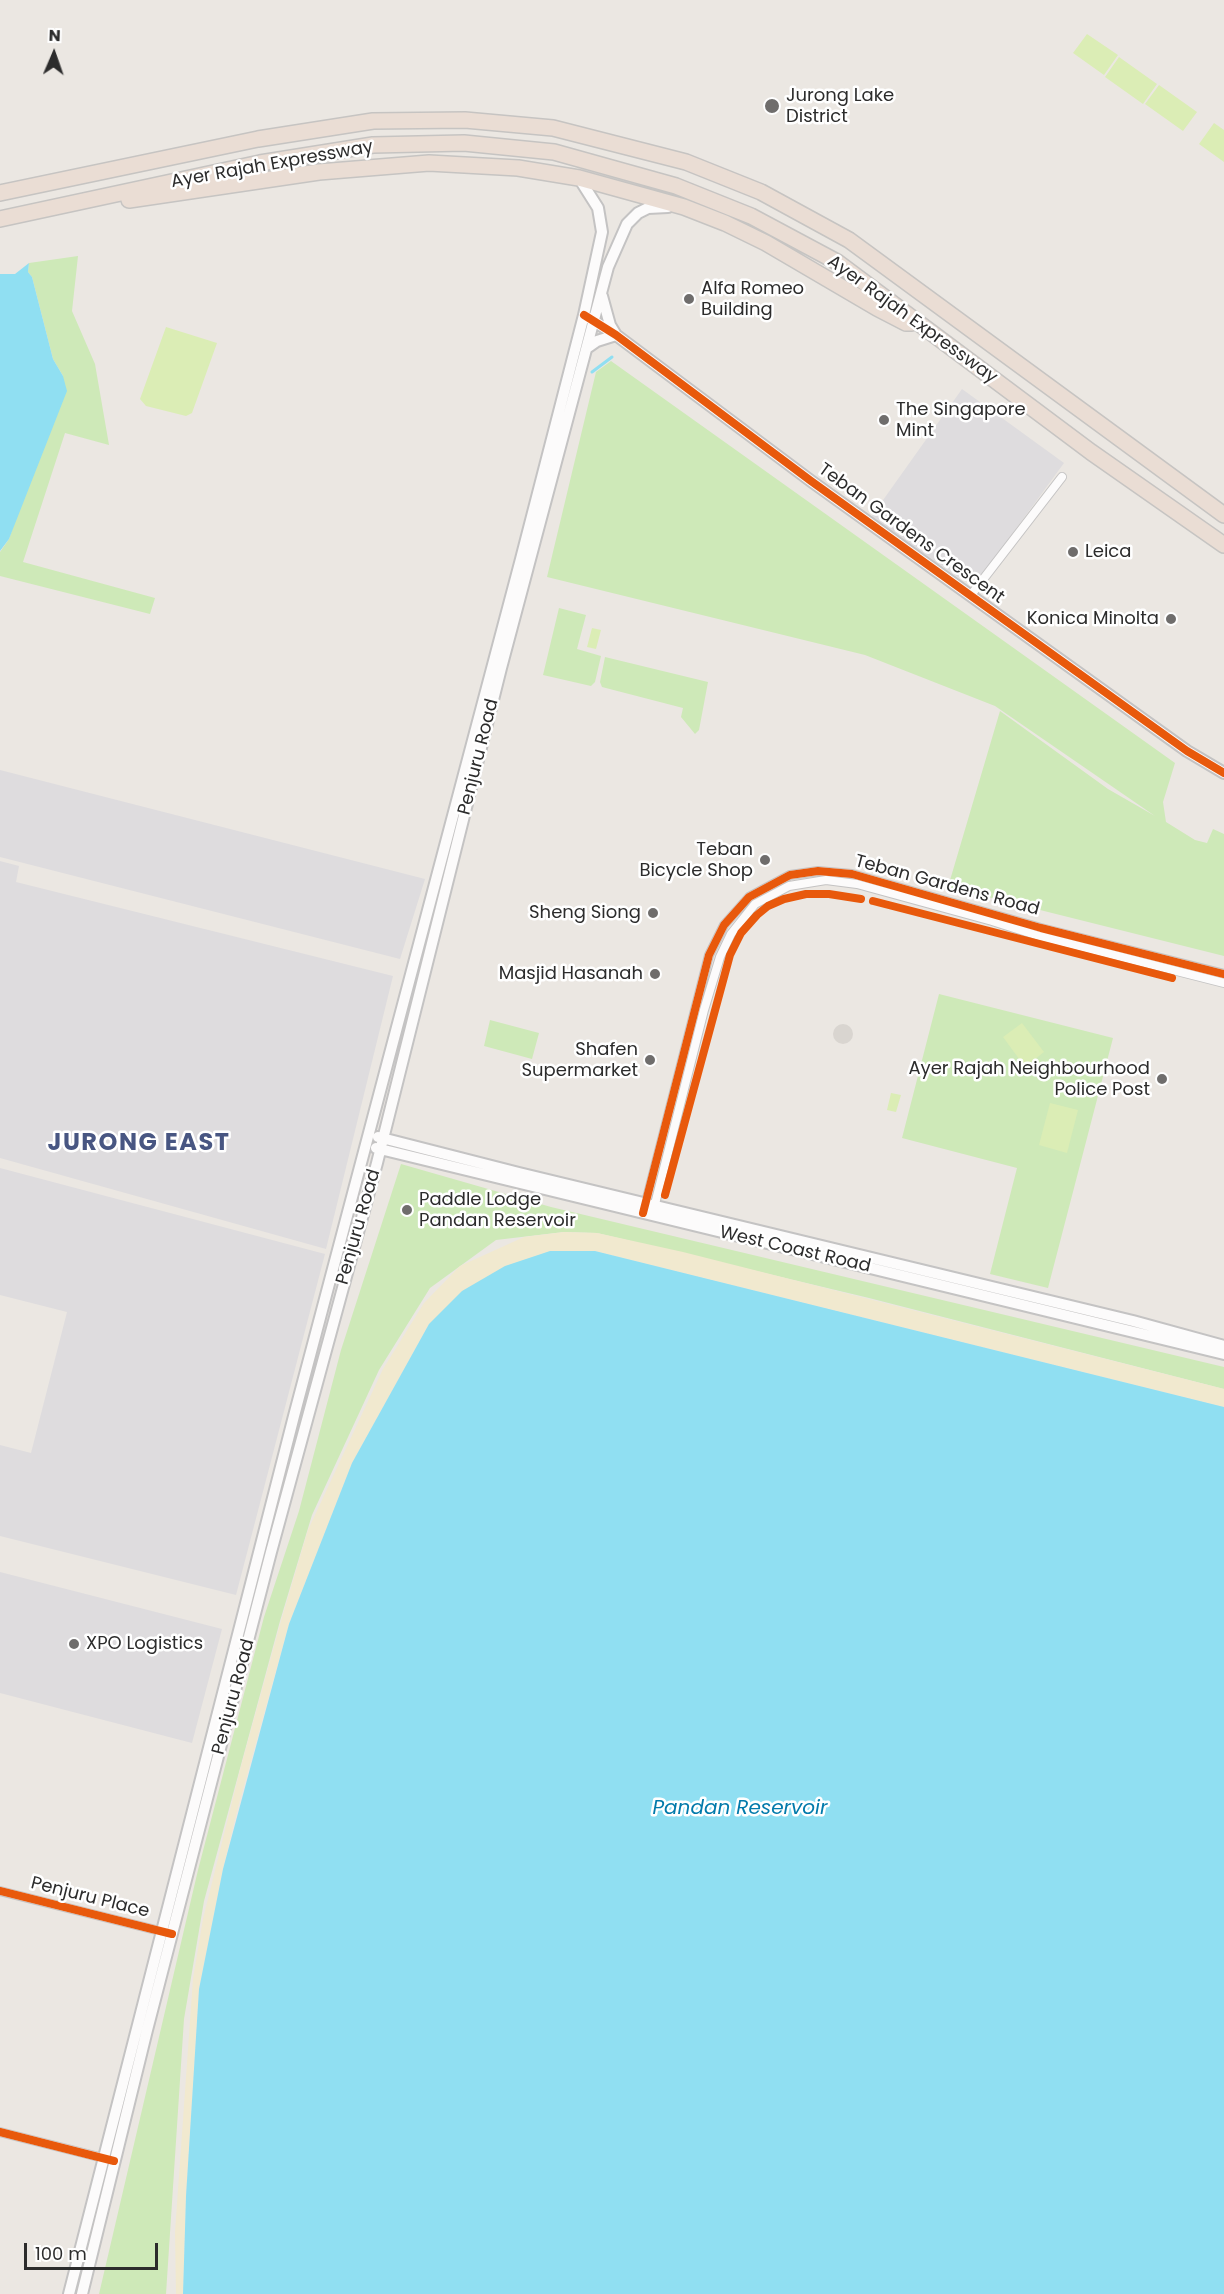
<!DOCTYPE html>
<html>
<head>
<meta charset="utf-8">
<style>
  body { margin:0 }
  #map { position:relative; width:1224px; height:2294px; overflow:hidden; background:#ebe7e2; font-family:Poppins,sans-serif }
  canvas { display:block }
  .north { position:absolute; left:24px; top:24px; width:60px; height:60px; -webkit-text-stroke:4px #fff; paint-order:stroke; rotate:2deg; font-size:16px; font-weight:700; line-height:24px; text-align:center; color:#2c2c2c }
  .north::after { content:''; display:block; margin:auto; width:21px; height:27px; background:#2c2c2c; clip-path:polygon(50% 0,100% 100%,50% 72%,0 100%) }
  .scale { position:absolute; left:24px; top:2243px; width:134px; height:27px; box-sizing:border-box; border:3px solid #2c2c2c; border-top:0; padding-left:8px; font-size:18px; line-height:21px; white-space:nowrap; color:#2c2c2c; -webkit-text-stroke:4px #fff; paint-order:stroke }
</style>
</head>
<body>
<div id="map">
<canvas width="1224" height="2294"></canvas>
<div class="north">N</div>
<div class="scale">100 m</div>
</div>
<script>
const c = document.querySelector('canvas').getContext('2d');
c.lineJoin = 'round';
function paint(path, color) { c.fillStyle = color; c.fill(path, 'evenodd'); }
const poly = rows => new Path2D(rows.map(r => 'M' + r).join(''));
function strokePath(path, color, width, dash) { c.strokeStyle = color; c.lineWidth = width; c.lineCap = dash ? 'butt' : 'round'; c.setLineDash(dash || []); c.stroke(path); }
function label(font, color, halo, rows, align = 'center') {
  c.font = font + ' Poppins,sans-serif'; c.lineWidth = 5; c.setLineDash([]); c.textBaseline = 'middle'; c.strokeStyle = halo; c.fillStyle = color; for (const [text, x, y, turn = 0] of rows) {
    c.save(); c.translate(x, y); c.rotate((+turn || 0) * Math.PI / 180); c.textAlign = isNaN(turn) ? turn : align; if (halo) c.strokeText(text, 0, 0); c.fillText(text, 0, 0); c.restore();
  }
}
const industrial = poly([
  [962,389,1064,463,983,574,962,580,871,517],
  [0,770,425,879,400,959,0,857],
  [0,861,19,866,16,882,393,976,326,1249,0,1158],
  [0,1168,325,1254,236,1595,0,1536,0,1445,31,1453,67,1312,0,1295],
  [0,1572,222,1629,192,1743,0,1693]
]);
const green = poly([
  [78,256,72,311,95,364,109,445,65,433,23,562,155,598,150,614,0,576,0,552,9,539,63,376,53,359,32,277,28,272,29,263],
  [611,361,1175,763,1163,802,1166,822,1195,840,1207,843,1213,829,1224,834,1224,956,948,887,1000,711,1108,789,1155,816,995,706,865,655,547,577,596,372],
  [559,608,586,615,577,649,601,656,595,682,591,686,543,675],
  [605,657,708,682,699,730,695,734,681,717,683,708,602,687,600,682],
  [939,994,1113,1038,1048,1288,990,1274,1017,1168,902,1138],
  [490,1020,539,1033,532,1059,484,1046],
  [401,1164,551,1207,1224,1367,1224,1389,869,1298,597,1233,564,1232,496,1240,430,1288,379,1370,312,1515,280,1621,204,1901,184,2019,166,2294,99,2294,198,1870,264,1617,299,1511,341,1350]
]);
const sand = poly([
  [564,1232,597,1233,683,1252,1224,1389,1224,1407,595,1251,429,1324,352,1463,289,1624,237,1811,223,1869,199,1989,186,2196,183,2294,176,2294,175,2232,193,1979,203,1919,240,1770,281,1621,308,1530,383,1369,424,1303,460,1266,524,1237]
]);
const pitch = poly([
  [1087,34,1118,55,1104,75,1073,53],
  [1119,57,1157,84,1143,104,1105,77],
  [1159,85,1197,112,1183,131,1145,104],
  [1214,123,1224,130,1224,162,1199,144],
  [166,327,217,343,192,413,186,416,146,406,140,399],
  [592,628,601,630,596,649,587,647],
  [1022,1023,1044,1052,1025,1067,1003,1037],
  [891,1093,901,1095,896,1112,887,1110],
  [1050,1103,1078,1110,1067,1153,1039,1145]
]);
const plaza = poly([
  '833 1034a10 10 0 1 1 20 0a10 10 0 1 1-20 0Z'
]);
const water = poly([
  [29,263,28,272,32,277,53,359,63,376,67,391,9,539,0,551,0,274,15,274],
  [550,1251,595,1251,1224,1407,1224,2294,183,2294,186,2196,199,1989,223,1869,289,1624,352,1463,429,1324,462,1291,505,1266]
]);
const stream = poly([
  [592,372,612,357]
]);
const street = poly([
  [971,595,1062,477],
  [645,1206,709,955,724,925,749,897,790,875,818,871,852,874,1041,928,1224,974],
  [654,1208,704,1010,720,957,731,934,755,904,789,886,826,880,857,884,992,921,1039,936,1224,983],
  [0,1891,164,1932],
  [0,2132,107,2159]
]);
const secondary = poly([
  [602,296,610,325,616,335],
  [589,318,616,335,811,481,1187,751,1224,773],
  [587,348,597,341,616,335],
  [378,1137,519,1173,1133,1321,1224,1346],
  [376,1148,1224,1354],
  [69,2294,294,1416,521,559,584,315,602,232,598,208,579,178],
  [82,2294,147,2030,271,1552,377,1163,501,668,608,267,627,224,638,213,648,208,668,207]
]);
const highway = poly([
  [0,193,258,139,373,121,465,120,553,128,686,162,761,192,849,240,1224,515],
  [129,200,319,172,429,163,518,168,579,178,684,207,725,223,766,243,877,308,906,323,912,323],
  [0,219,260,163,373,145,464,143,554,152,676,186,751,216,837,262,1091,452,1224,545]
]);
const cycleway = poly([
  [584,315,616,335,811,481,1187,751,1224,773],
  [873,901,1172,978],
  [665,1195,730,955,741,933,757,915,768,906,784,899,806,894,829,894,861,899],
  [643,1213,709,955,724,925,749,897,790,875,818,871,852,874,1041,928,1224,974],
  [0,1891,172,1934],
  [0,2132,114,2161]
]);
const markers = [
  [772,106,8,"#6f6d6c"],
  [689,299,6,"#6f6d6c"],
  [884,420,6,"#6f6d6c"],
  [1073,552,6,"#6f6d6c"],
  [1171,619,6,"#6f6d6c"],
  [765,860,6,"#6f6d6c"],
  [653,913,6,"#6f6d6c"],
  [655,974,6,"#6f6d6c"],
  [650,1060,6,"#6f6d6c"],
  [1162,1079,6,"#6f6d6c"],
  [407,1210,6,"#6f6d6c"],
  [74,1644,6,"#6f6d6c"]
];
const poiNames = [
  ["Jurong Lake",786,96],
  ["District",786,117],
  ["Alfa Romeo",701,289],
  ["Building",701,310],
  ["The Singapore",896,410],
  ["Mint",896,431],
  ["Leica",1085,552],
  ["Konica Minolta",1159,619,"right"],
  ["Teban",753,850,"right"],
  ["Bicycle Shop",753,871,"right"],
  ["Sheng Siong",641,913,"right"],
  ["Masjid Hasanah",643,974,"right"],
  ["Shafen",638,1050,"right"],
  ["Supermarket",638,1071,"right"],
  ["Ayer Rajah Neighbourhood",1150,1069,"right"],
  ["Police Post",1150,1090,"right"],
  ["Paddle Lodge",419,1200],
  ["Pandan Reservoir",419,1221],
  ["XPO Logistics",86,1644]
];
const streetNames = [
  ["Ayer Rajah Expressway",272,165,-10],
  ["Ayer Rajah Expressway",912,320,36],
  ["Teban Gardens Crescent",911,534,36],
  ["Penjuru Road",479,757,-76],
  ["Teban Gardens Road",947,886,15],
  ["Penjuru Road",359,1227,-74],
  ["West Coast Road",795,1250,13],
  ["Penjuru Road",234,1697,-75],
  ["Penjuru Place",90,1898,14]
];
const waterNames = [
  ["Pandan Reservoir",740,1809]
];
const districtNames = [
  ["JURONG EAST",139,1144]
];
paint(industrial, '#dedcde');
paint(green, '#cee9b8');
paint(sand, '#f1e9cf');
paint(pitch, '#dbedb5');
paint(plaza, '#d9d5d0');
paint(water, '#90dff2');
strokePath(stream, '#90dff2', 3);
strokePath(street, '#c4c3c3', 10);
strokePath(secondary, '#c4c3c3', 14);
strokePath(highway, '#c6c4c2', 18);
strokePath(street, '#fcfbfb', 8);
strokePath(secondary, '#fcfbfb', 10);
strokePath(highway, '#eaddd4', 15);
strokePath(cycleway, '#e8590c', 8);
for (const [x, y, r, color] of markers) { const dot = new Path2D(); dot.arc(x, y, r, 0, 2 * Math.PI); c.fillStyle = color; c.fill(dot); strokePath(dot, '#fff', 2); }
label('18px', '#2c2c2c', '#fff', poiNames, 'left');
label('18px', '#2c2c2c', '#fff', streetNames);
label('italic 20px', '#027aab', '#fff', waterNames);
c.letterSpacing = '1.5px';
label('bold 24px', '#485682', '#fff', districtNames);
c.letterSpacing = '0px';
</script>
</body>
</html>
